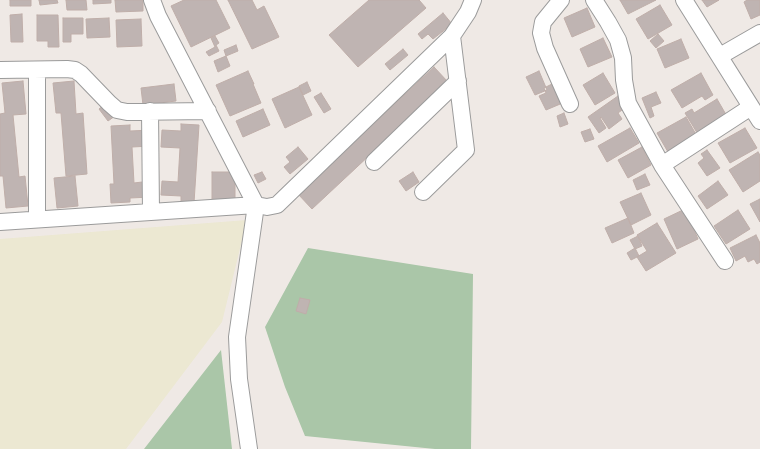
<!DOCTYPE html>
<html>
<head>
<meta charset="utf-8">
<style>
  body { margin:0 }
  canvas { display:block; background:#efe9e5 }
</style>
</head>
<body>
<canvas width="760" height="449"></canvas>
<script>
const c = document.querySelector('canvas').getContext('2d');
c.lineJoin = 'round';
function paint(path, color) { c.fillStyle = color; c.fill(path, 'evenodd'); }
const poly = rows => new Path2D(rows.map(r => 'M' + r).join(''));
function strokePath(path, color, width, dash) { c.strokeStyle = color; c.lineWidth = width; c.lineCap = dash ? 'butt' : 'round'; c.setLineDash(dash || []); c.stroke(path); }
const farmland = poly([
  [247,220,222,322,126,449,0,449,0,239]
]);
const cemetery = poly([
  [308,248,473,274,471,449,435,449,305,436,285,387,265,327],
  [221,350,232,449,144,449]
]);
const building = poly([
  [10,0,31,0,31,6,10,6,10,0],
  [39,0,57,0,58,3,40,5,39,0],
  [66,0,86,0,87,10,67,10,66,0],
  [93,0,111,0,111,3,93,4,93,0],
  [115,0,143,0,143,11,116,12,115,0],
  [184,0,216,0,230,28,191,47,171,6,184,0],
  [228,0,252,0,257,10,264,6,279,37,252,49,228,0],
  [369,0,419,0,426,8,358,67,329,35,369,0],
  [620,0,656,0,628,14,620,0],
  [702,0,719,0,707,7,702,0],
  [747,0,760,0,760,15,751,19,744,2,747,0],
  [660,5,672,25,648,39,636,19,660,5],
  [587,8,595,27,572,37,564,18,587,8],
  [443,13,452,24,433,39,428,34,422,39,418,34,443,13],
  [22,14,23,42,11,42,10,15,22,14],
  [37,15,58,15,59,47,48,47,48,41,37,41,37,15],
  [63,18,83,18,83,34,71,34,71,42,63,42,63,18],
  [109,18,110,37,87,38,86,19,109,18],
  [141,19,142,46,117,47,116,20,141,19],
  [658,34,664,41,656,48,650,41,658,34],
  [215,36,219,43,216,45,219,51,209,56,206,52,215,47,211,38,215,36],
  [603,38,612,57,588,67,580,49,603,38],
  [681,39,689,58,665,68,657,49,681,39],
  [236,45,238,51,226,56,230,66,218,72,214,61,226,56,224,50,236,45],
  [403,49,408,55,390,70,385,64,403,49],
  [434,67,448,82,312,209,298,194,434,67],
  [248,71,254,84,253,84,261,103,230,116,216,85,248,71],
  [539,71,547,90,535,95,526,77,539,71],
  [603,73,615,93,595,105,583,85,603,73],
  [701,73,713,95,705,100,702,96,682,108,671,90,701,73],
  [23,81,26,114,13,115,19,177,25,176,28,206,6,208,3,176,0,176,0,114,5,113,2,83,23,81],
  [74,81,76,114,83,113,87,174,66,176,61,113,56,113,53,83,74,81],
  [307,82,311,91,303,95,299,86,307,82],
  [556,82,565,102,546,110,539,96,546,93,544,88,556,82],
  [174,84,176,101,143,105,141,88,174,84],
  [299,87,312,115,285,128,272,99,299,87],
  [656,92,661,103,651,107,654,116,650,118,642,98,656,92],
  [321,93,331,109,324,113,314,97,321,93],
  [618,96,626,107,618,113,622,119,609,129,601,117,600,118,606,128,599,133,588,117,618,96],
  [717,99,728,118,699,136,685,113,692,109,694,113,717,99],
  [105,104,115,116,108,121,99,109,105,104],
  [263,109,270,125,243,137,236,121,263,109],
  [564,113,568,124,560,127,557,116,564,113],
  [686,117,697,136,668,152,657,133,686,117],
  [181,124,199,125,194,203,181,203,181,196,161,195,162,181,178,182,180,148,161,147,162,130,181,131,181,124],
  [130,125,130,131,151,130,151,146,132,147,134,183,150,181,151,197,130,198,130,202,111,203,110,184,114,184,111,126,130,125],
  [630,128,639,143,607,162,598,146,630,128],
  [745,128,757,148,730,163,718,143,745,128],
  [590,129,594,139,585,142,581,132,590,129],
  [298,147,308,159,290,174,284,167,290,162,286,157,298,147],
  [642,147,651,165,628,178,618,160,642,147],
  [707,150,720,168,707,176,698,163,704,158,701,154,707,150],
  [758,152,760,155,760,181,743,192,729,170,758,152],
  [212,172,235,172,235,202,212,202,212,172],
  [262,172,266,179,258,183,254,175,262,172],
  [413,172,419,182,406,191,399,181,413,172],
  [645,174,650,185,637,190,633,180,645,174],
  [75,176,78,206,57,208,54,178,75,176],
  [718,181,728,195,707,209,698,196,718,181],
  [641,193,651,215,631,225,620,202,641,193],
  [760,199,760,222,750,204,760,199],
  [685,209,698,239,677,249,664,219,685,209],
  [738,210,750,229,726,244,714,226,738,210],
  [628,218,634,233,612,243,605,228,628,218],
  [657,223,676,253,646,271,637,257,647,251,637,235,657,223],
  [756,235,760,243,760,262,757,264,754,259,748,262,745,256,736,261,730,248,756,235],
  [638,236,642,246,635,249,630,240,638,236],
  [635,248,639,256,631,260,627,253,635,248],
  [300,298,310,300,306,314,296,311,300,298]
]);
const minor = poly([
  [152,0,158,16,256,205,237,337,239,379,249,449],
  [561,0,543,22,541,33,545,48,570,104],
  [594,0,608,22,618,40,623,58,624,80,628,103,662,165,725,261],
  [684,0,760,121],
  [720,56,760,33],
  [0,70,67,69,75,70,81,74,109,103,117,110,127,112,208,111],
  [37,70,37,219],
  [150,111,151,212],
  [374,162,458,81],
  [662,165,751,107],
  [423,192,466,150,452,36],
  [0,222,256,205,267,207,277,205,452,36,468,12,473,0]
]);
paint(farmland, '#ece8d2');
paint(cemetery, '#aac6a8');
paint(building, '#bfb4b2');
strokePath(building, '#bfaea9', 1);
strokePath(minor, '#9b9b9b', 18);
strokePath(minor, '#fff', 16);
</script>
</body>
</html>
